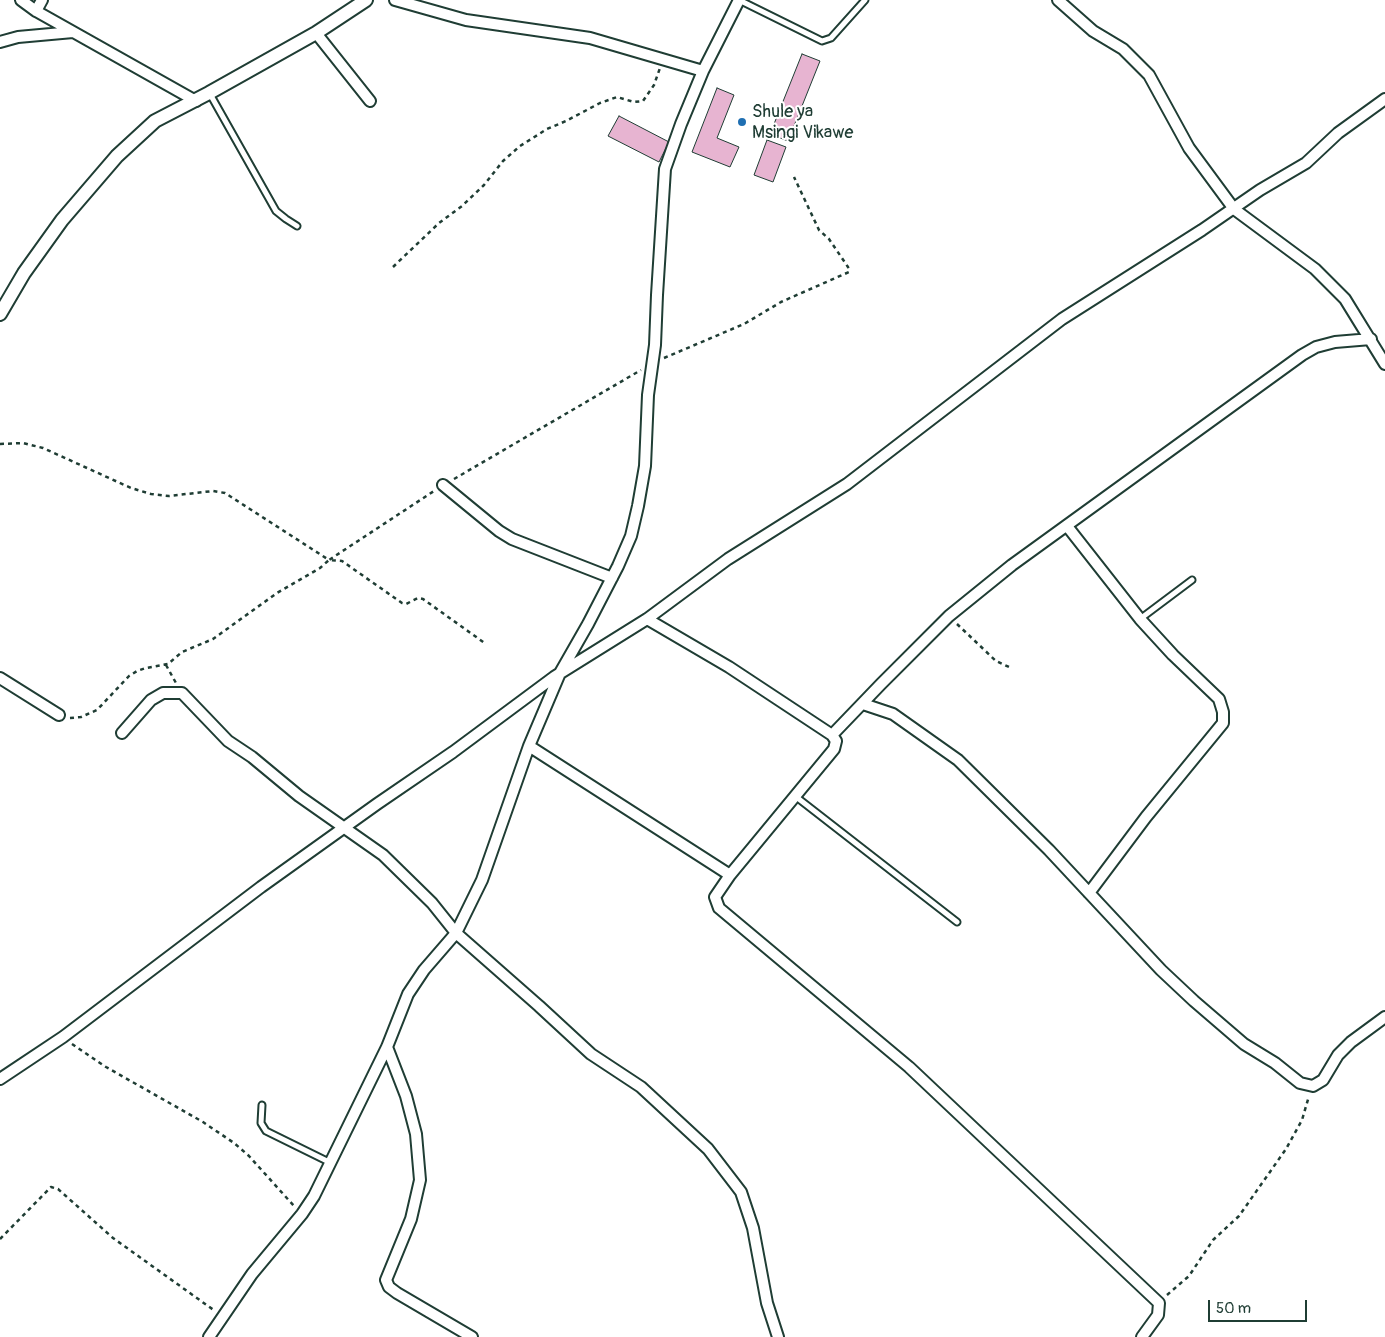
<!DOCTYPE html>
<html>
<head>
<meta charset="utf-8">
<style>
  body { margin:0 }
  #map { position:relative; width:1385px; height:1337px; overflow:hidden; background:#fff; font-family:Pangolin,sans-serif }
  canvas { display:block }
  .scale { position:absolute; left:1208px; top:1300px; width:99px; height:22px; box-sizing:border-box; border:2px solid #1f3d34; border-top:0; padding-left:6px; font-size:15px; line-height:18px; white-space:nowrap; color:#1f3d34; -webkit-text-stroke:4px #fff; paint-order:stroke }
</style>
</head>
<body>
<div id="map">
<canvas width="1385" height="1337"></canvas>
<div class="scale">50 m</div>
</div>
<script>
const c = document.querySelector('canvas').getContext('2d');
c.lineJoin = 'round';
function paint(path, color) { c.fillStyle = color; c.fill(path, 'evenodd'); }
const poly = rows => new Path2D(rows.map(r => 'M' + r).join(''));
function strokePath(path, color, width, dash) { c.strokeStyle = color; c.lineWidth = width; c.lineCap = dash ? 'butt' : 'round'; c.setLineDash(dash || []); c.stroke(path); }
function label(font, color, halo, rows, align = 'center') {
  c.font = font + ' Pangolin,sans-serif'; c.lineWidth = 4; c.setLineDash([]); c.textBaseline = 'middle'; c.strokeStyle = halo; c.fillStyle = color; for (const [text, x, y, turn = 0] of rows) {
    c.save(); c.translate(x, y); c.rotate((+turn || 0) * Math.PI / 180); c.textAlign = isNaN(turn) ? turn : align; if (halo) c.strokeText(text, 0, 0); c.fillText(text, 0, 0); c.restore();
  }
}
const building = poly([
  [802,54,820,61,788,141,770,134,802,54],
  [717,88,734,95,717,138,739,147,730,167,692,152,717,88],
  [619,116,669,142,659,162,608,136,619,116],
  [767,140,786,147,773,182,754,175,767,140]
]);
const path = poly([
  [393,267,439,223,462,206,484,185,503,161,520,146,547,129,566,121,600,103,617,97,634,102,643,101,654,85,660,68],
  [664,358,744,324,781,302,849,272,848,267,829,239,819,230,794,177],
  [0,444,23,443,43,448,131,488,151,494,169,496,213,491,225,493,329,560,434,491],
  [454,479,641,370],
  [957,624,996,661,1009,667],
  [166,665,176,683],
  [70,718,81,717,97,710,129,676,137,671,146,668,168,664,182,652,213,639,277,593,320,568,329,560,342,561,402,603,406,604,418,598,423,599,486,644],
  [72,1044,106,1067,203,1122,234,1143,249,1156,294,1206],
  [0,1239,51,1187,58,1189,113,1238,215,1311],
  [1167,1295,1189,1276,1213,1240,1239,1216,1286,1149,1302,1120,1309,1096]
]);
const service = poly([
  [739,0,822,41,831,38,865,0],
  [210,94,276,211,286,219,297,226],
  [1140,619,1192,580],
  [795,796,957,922],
  [262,1105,261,1123,266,1131,331,1163]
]);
const minor = poly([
  [21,0,36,11,196,101],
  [395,0,466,20,590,38,703,71],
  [1058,0,1093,31,1123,49,1149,75,1189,148,1234,209,1315,269,1345,299,1385,364],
  [36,11,42,0],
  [316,33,370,101],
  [0,42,18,37,73,32],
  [443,485,499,531,512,539,612,578],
  [1067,526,1140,619,1173,655,1219,699,1223,712,1223,723,1146,817,1089,893],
  [647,619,729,667,832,735,836,741,834,749,730,875,715,897,719,908,909,1067,1159,1303,1158,1315,1142,1337],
  [0,678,59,715],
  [863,704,893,714,958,760,1049,850,1161,970,1194,1001,1244,1044,1275,1063,1300,1083,1313,1086,1323,1080,1338,1055,1351,1042,1385,1017],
  [122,733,151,700,163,693,182,693,228,741,252,757,299,796,383,855,432,903,456,933,539,1006,591,1054,641,1087,708,1149,741,1192,753,1228,767,1303,778,1337],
  [832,735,881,684,949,616,1012,565,1302,355,1316,347,1335,342,1371,339],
  [529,746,730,875],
  [387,1047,406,1096,416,1134,420,1180,411,1219,386,1280,389,1287,397,1293,472,1337],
  [0,1079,63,1037,261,887,377,804,453,752,554,677,647,619,728,559,847,484,1062,319,1202,230,1260,190,1306,163,1338,133,1385,99],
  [209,1337,252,1274,302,1214,314,1196,387,1047,408,994,424,970,456,933,482,880,529,746,560,673,588,624,618,566,631,536,638,506,645,466,648,395,655,345,657,295,665,169,681,124,703,71,739,0]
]);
const tertiary = poly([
  [0,314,24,273,62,220,117,156,155,121,209,93,316,33,366,0]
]);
const markers = [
  [742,122,5,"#1f6fb2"]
];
const poiNames = [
  ["Shule ya",752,112],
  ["Msingi Vikawe",752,133]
];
paint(building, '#e7b4d1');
strokePath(building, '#1f3d34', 1);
strokePath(service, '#1f3d34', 9);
strokePath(minor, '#1f3d34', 14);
strokePath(tertiary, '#1f3d34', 16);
strokePath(path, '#1f3d34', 2.5, [4, 4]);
strokePath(service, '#fff', 5);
strokePath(minor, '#fff', 10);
strokePath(tertiary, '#fff', 12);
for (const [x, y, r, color] of markers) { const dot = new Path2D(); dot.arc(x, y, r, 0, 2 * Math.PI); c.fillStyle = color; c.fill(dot); strokePath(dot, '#fff', 2); }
label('18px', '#1f3d34', '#fff', poiNames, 'left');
</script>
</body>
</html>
